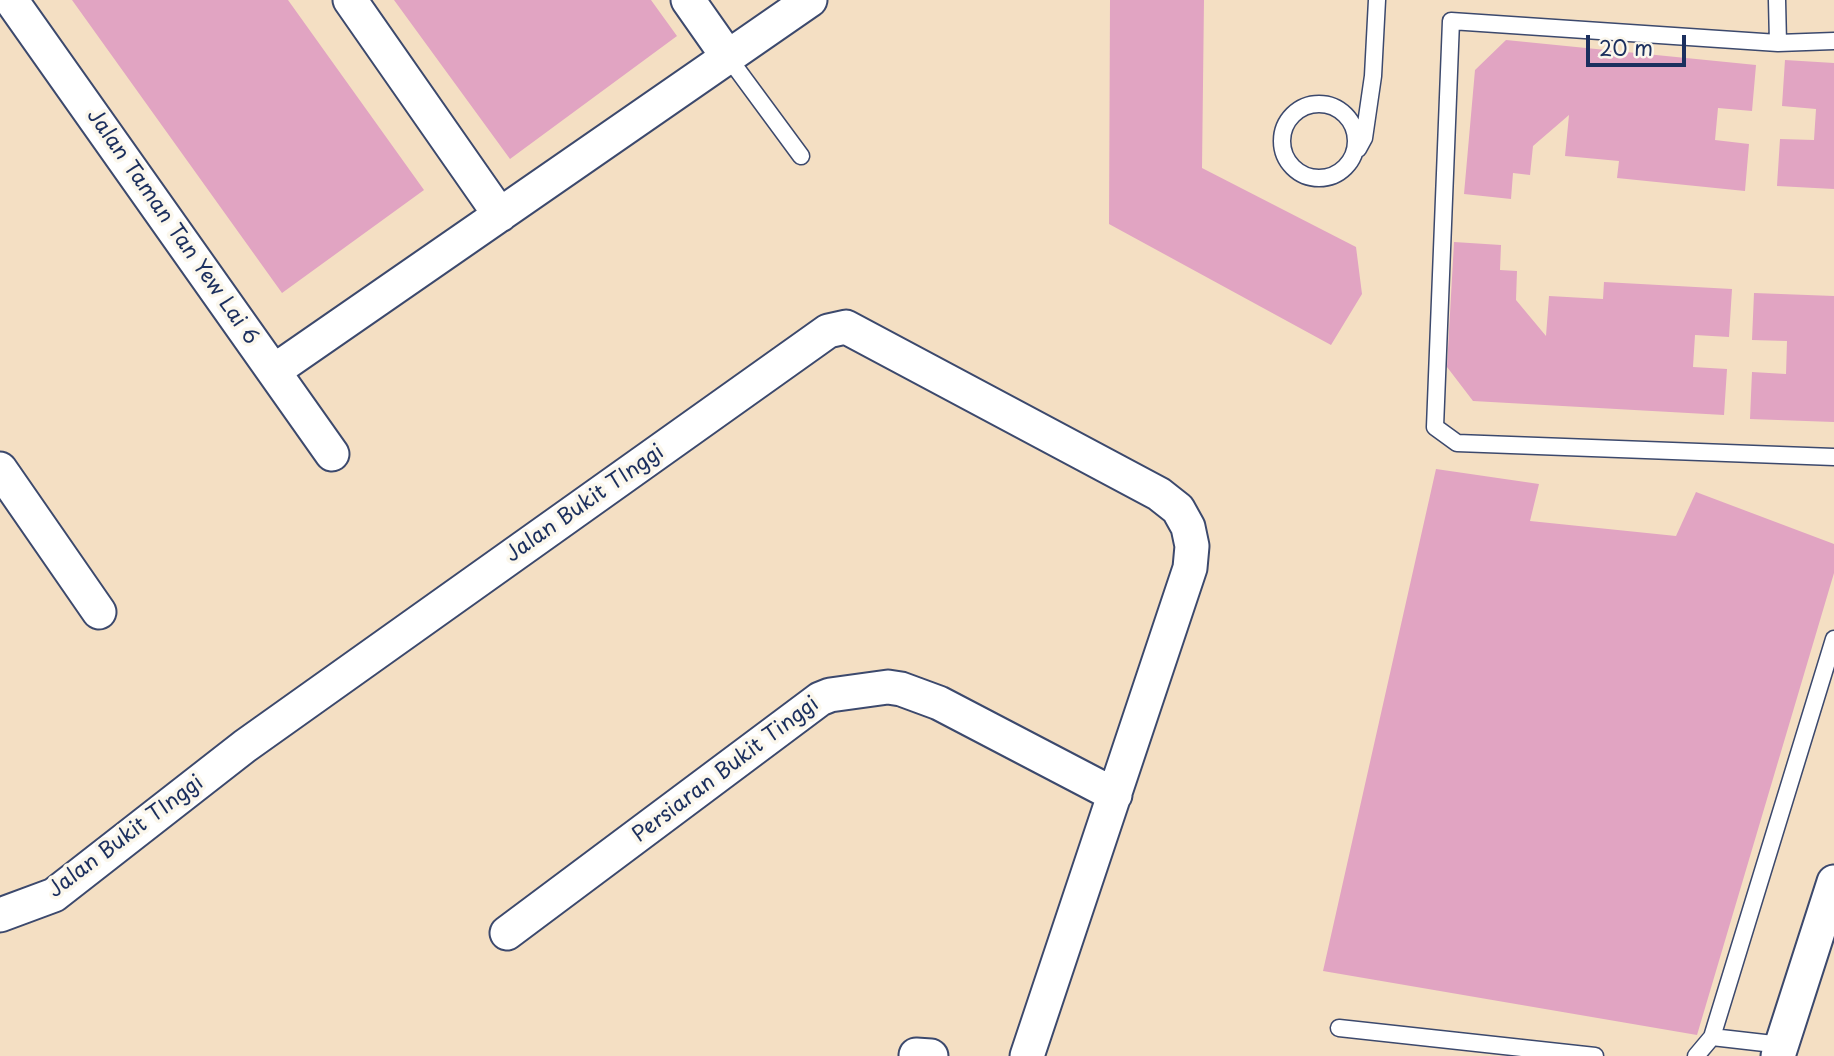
<!DOCTYPE html>
<html>
<head>
<meta charset="utf-8">
<style>
  body { margin:0 }
  #map { position:relative; width:1834px; height:1056px; overflow:hidden; background:#f4dfc3; font-family:"Playpen Sans",sans-serif }
  canvas { display:block }
  .scale { position:absolute; left:1586px; top:35px; width:100px; height:32px; box-sizing:border-box; border:4px solid #1b2f5e; border-top:0; padding-left:9px; font-size:21px; line-height:24px; white-space:nowrap; color:#1b2f5e; -webkit-text-stroke:5px #fbf7ec; paint-order:stroke }
</style>
</head>
<body>
<div id="map">
<canvas width="1834" height="1056"></canvas>
<div class="scale">20 m</div>
</div>
<script>
const c = document.querySelector('canvas').getContext('2d');
c.lineJoin = 'round';
function paint(path, color) { c.fillStyle = color; c.fill(path, 'evenodd'); }
const poly = rows => new Path2D(rows.map(r => 'M' + r).join(''));
function strokePath(path, color, width, dash) { c.strokeStyle = color; c.lineWidth = width; c.lineCap = dash ? 'butt' : 'round'; c.setLineDash(dash || []); c.stroke(path); }
function label(font, color, halo, rows, align = 'center') {
  c.font = font + ' "Playpen Sans",sans-serif'; c.lineWidth = 7; c.setLineDash([]); c.textBaseline = 'middle'; c.strokeStyle = halo; c.fillStyle = color; for (const [text, x, y, turn = 0] of rows) {
    c.save(); c.translate(x, y); c.rotate((+turn || 0) * Math.PI / 180); c.textAlign = isNaN(turn) ? turn : align; if (halo) c.strokeText(text, 0, 0); c.fillText(text, 0, 0); c.restore();
  }
}
const building = poly([
  [72,0,288,0,424,190,282,293],
  [394,0,651,0,677,36,510,159],
  [1110,0,1204,0,1202,168,1356,247,1362,294,1331,345,1109,224],
  [1506,40,1756,65,1752,111,1718,108,1715,140,1749,144,1745,191,1617,178,1619,161,1565,156,1569,115,1533,146,1530,175,1513,173,1511,199,1464,194,1475,70],
  [1785,60,1834,63,1834,189,1777,186,1780,139,1814,140,1816,109,1782,106],
  [1454,242,1501,245,1500,270,1517,271,1516,300,1546,336,1549,296,1603,299,1604,282,1732,289,1729,337,1695,335,1693,367,1727,369,1724,415,1473,401,1447,367],
  [1754,293,1834,296,1834,422,1750,419,1752,372,1786,374,1787,341,1752,340],
  [1436,469,1539,484,1530,521,1676,536,1696,492,1834,544,1834,573,1697,1035,1323,971]
]);
const lane = poly([
  [1777,0,1778,43],
  [1834,41,1778,43,1451,21,1435,427,1457,443,1834,457],
  [728,57,801,156],
  '1282 141a37 37 0 1 1 74 0a37 37 0 1 1-74 0Z',
  [1358,149,1364,138,1373,76,1377,0],
  [1339,1028,1595,1056],
  [1712,1037,1834,639],
  [1696,1056,1712,1037,1782,1045]
]);
const street = poly([
  [11,0,332,454],
  [350,0,500,215],
  [688,0,728,57],
  [274,371,810,0],
  [0,469,99,612],
  [0,915,54,895,245,746,828,331,846,327,1159,494,1178,509,1188,527,1192,546,1190,568,1027,1056],
  [507,933,820,699,830,695,888,687,901,689,939,703,1115,795],
  [916,1055,931,1056],
  [1778,1056,1834,882]
]);
const streetNames = [
  ["Jalan Taman Tan Yew Lai 6",172,227,55],
  ["Jalan Bukit TInggi",585,504,-35],
  ["Persiaran Bukit Tinggi",726,770,-37],
  ["Jalan Bukit TInggi",126,837,-37]
];
paint(building, '#e1a4c2');
strokePath(lane, '#3c496d', 19);
strokePath(street, '#3c496d', 37);
strokePath(lane, '#fff', 16);
strokePath(street, '#fff', 33);
label('21px', '#1b2f5e', '#fbf7ec', streetNames);
</script>
</body>
</html>
